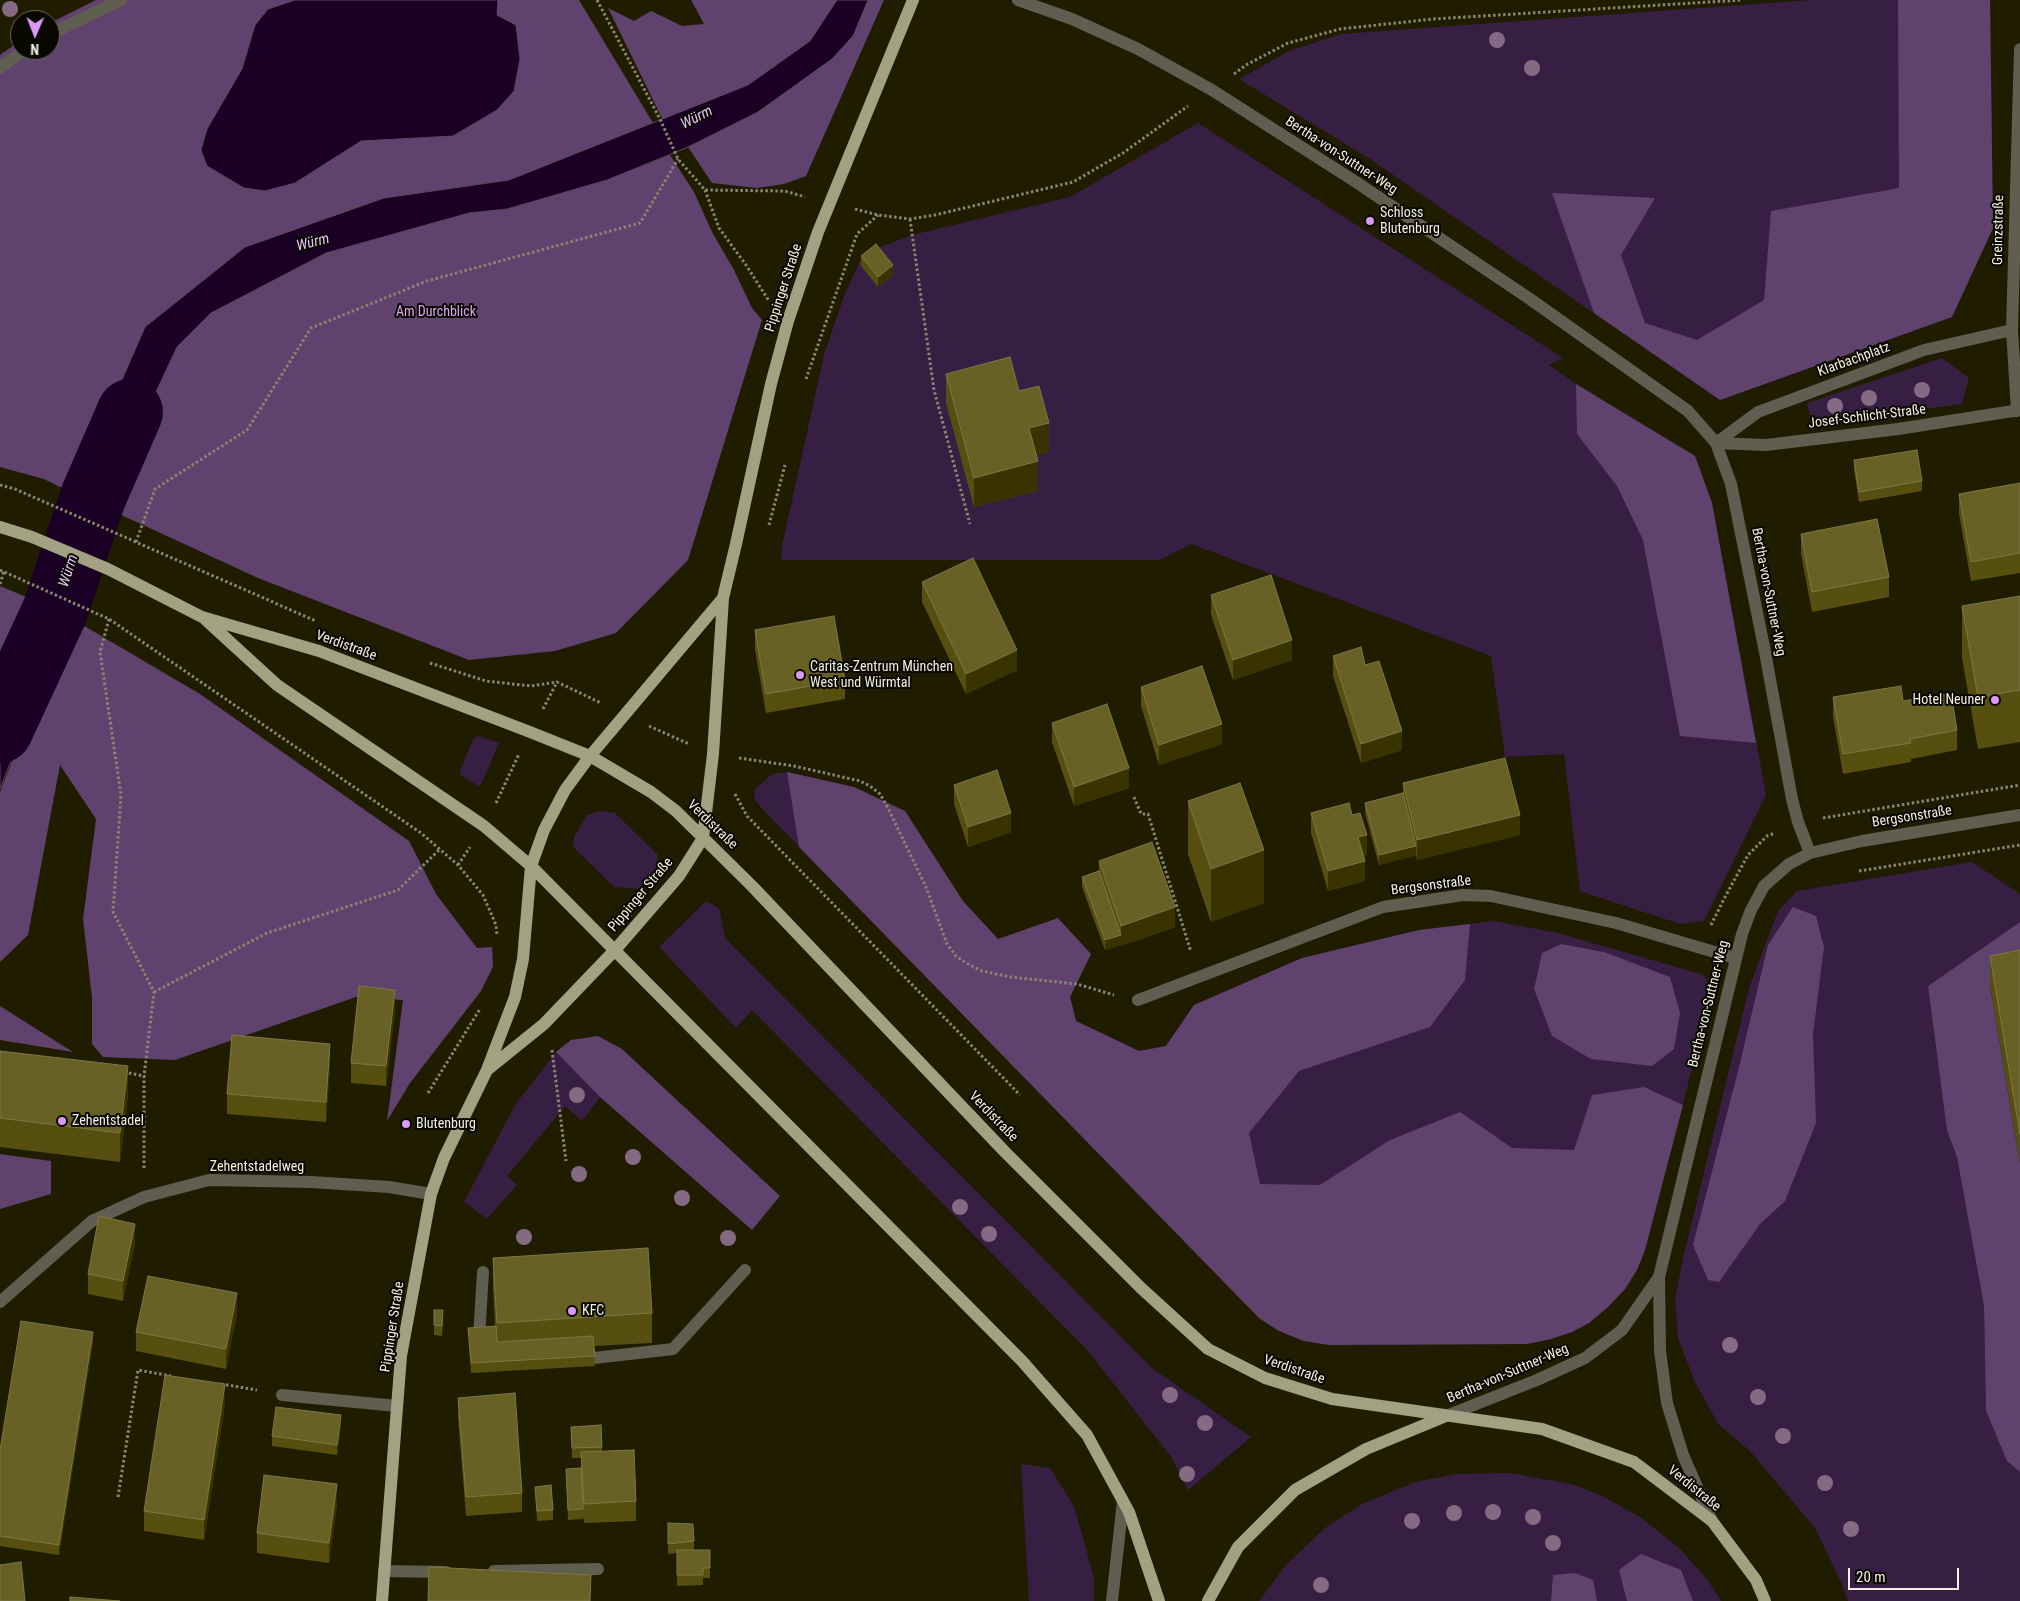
<!DOCTYPE html>
<html>
<head>
<meta charset="utf-8">
<style>
  body { margin:0 }
  #map { position:relative; width:2020px; height:1601px; overflow:hidden; background:#201c00; font-family:"Roboto Condensed",sans-serif }
  canvas { display:block }
  .north { position:absolute; left:10px; top:10px; width:50px; height:50px; box-sizing:border-box; background:#080700; border:1px solid #66655a; border-radius:50%; rotate:181deg; font-size:14px; font-weight:700; line-height:20px; text-align:center; color:#f3f2e0 }
  .north::after { content:''; display:block; margin:auto; width:18px; height:22px; background:#d99af7; clip-path:polygon(50% 0,100% 100%,50% 72%,0 100%) }
  .scale { position:absolute; left:1848px; top:1568px; width:111px; height:22px; box-sizing:border-box; border:2px solid #f3f2e0; border-top:0; padding-left:6px; font-size:15px; line-height:18px; white-space:nowrap; color:#f3f2e0; -webkit-text-stroke:4px #080700; paint-order:stroke }
</style>
</head>
<body>
<div id="map">
<canvas width="2020" height="1601"></canvas>
<div class="north">N</div>
<div class="scale">20 m</div>
</div>
<script>
const c = document.querySelector('canvas').getContext('2d');
c.lineJoin = 'round';
function paint(path, color) { c.fillStyle = color; c.fill(path, 'evenodd'); }
const poly = rows => new Path2D(rows.map(r => 'M' + r).join(''));
function strokePath(path, color, width, dash) { c.strokeStyle = color; c.lineWidth = width; c.lineCap = dash ? 'butt' : 'round'; c.setLineDash(dash || []); c.stroke(path); }
function label(font, color, halo, rows, align = 'center') {
  c.font = font + ' "Roboto Condensed",sans-serif'; c.lineWidth = 4; c.setLineDash([]); c.textBaseline = 'middle'; c.strokeStyle = halo; c.fillStyle = color; for (const [text, x, y, turn = 0] of rows) {
    c.save(); c.translate(x, y); c.rotate((+turn || 0) * Math.PI / 180); c.textAlign = isNaN(turn) ? turn : align; if (halo) c.strokeText(text, 0, 0); c.fillText(text, 0, 0); c.restore();
  }
}
const green = poly([
  [1811,0,1990,0,1993,228,1952,317,1720,400,1370,159,1239,79,1289,51,1341,34],
  [1198,123,1563,358,1549,365,1576,384,1695,456,1712,503,1766,795,1704,921,1680,924,1580,891,1564,754,1505,757,1491,656,1191,544,1160,560,781,560,782,546,824,355,844,296,863,254,912,235,1070,197],
  [1942,358,1969,378,1962,404,1812,424,1807,403],
  [478,736,499,743,480,787,461,775,460,771,473,739],
  [787,772,854,787,868,793,879,804,935,935,1070,997,1076,1021,1139,1051,1166,1046,1194,1005,1302,958,1419,930,1494,921,1558,933,1704,975,1710,987,1710,999,1645,1250,1637,1270,1625,1289,1608,1307,1589,1323,1572,1332,1551,1339,1527,1344,1329,1345,1304,1341,1279,1331,765,812,755,800,754,790,772,774],
  [600,811,615,813,658,855,656,872,638,889,614,887,573,847,574,837,587,815],
  [1972,862,2020,894,2020,922,1928,986,1947,1131,1957,1157,1984,1306,1986,1411,2007,1461,2020,1472,2020,1601,1848,1601,1841,1582,1815,1528,1750,1451,1718,1424,1694,1380,1678,1338,1675,1299,1684,1254,1749,988,1778,911,1797,891],
  [706,901,719,908,725,938,1153,1369,1251,1437,1188,1490,1172,1458,1088,1351,752,1010,736,1028,659,947],
  [556,1052,600,1097,582,1121,565,1106,507,1176,517,1185,487,1219,464,1202,515,1105],
  [1021,1464,1050,1468,1074,1506,1094,1578,1094,1601,1029,1601],
  [1510,1473,1571,1484,1600,1495,1640,1517,1679,1548,1707,1579,1721,1601,1259,1601,1286,1565,1325,1528,1362,1504,1415,1482,1457,1474]
]);
const forest = poly([
  [96,0,295,0,268,9,255,25,242,69,207,129,201,150,207,166,244,188,265,191,295,183,361,141,453,136,497,110,514,91,497,15,498,0,579,0,653,123,509,180,384,198,145,327,74,490,64,489,44,479,0,467,0,55,20,41,20,50,50,50,50,23],
  [691,0,837,0,810,41,748,85,663,120,608,8,634,21,651,11,682,26,704,24],
  [868,0,884,0,806,176,784,184,757,188,712,183,688,147,758,112,853,36],
  [1898,0,1990,0,1993,228,1952,317,1720,400,1594,313,1552,193,1655,198,1621,255,1645,323,1697,340,1764,300,1771,211,1899,188],
  [670,155,694,192,712,232,734,270,752,308,762,320,688,560,616,633,555,651,469,660,258,578,117,513,105,501,177,347,211,313,326,253,469,213,507,209,607,180],
  [1576,384,1695,456,1712,503,1756,743,1680,736,1643,540,1617,486,1577,434],
  [0,586,31,599,0,680],
  [69,617,200,694,409,841,436,894,477,948,492,947,493,967,481,991,410,1083,387,1121,403,1000,356,997,175,1060,103,1057,92,1044,92,998,83,919,96,819,60,765,28,935,0,962,0,792],
  [787,772,854,787,905,811,963,901,998,939,1058,918,1091,954,1070,997,1076,1021,1139,1051,1166,1046,1194,1005,1302,958,1419,930,1470,924,1465,980,1430,1027,1299,1071,1249,1133,1260,1184,1320,1185,1390,1140,1460,1112,1512,1148,1574,1150,1592,1095,1644,1087,1683,1105,1645,1250,1637,1270,1625,1289,1608,1307,1589,1323,1572,1332,1551,1339,1527,1344,1329,1345,1304,1341,1279,1331,1259,1318,799,847],
  [1793,907,1816,916,1824,947,1813,1035,1816,1123,1785,1201,1760,1224,1719,1282,1708,1280,1693,1245,1739,1067,1768,945],
  [2020,922,2020,980,1990,985,2020,1163,2020,1472,2007,1461,1986,1411,1984,1306,1957,1157,1947,1131,1928,986],
  [1561,944,1604,952,1670,977,1680,1013,1674,1049,1652,1066,1591,1059,1552,1036,1534,989,1542,953],
  [0,1006,73,1052,0,1040],
  [598,1036,622,1049,780,1196,752,1230,600,1097,556,1052,571,1040],
  [0,1154,51,1161,51,1194,0,1209],
  [1641,1554,1681,1570,1693,1601,1627,1601,1619,1570],
  [1575,1573,1593,1580,1597,1601,1551,1601,1553,1575]
]);
const water = poly([
  [295,0,498,0,497,15,516,25,520,59,514,91,497,110,453,136,361,141,295,183,265,191,244,188,207,166,201,150,207,129,242,69,255,25,268,9,295,0],
  [837,0,868,0,853,36,832,59,758,112,688,147,607,180,507,209,469,213,326,253,211,313,177,347,105,501,74,490,145,327,245,247,384,198,509,180,748,85,810,41,837,0],
  [31,599,68,615,0,789,0,680,31,599]
]);
const river = poly([
  [0,730,55,611,93,497,130,412]
]);
const path = poly([
  [597,0,660,119,678,159,705,190,785,191,805,197],
  [1234,74,1246,65,1288,43,1340,29,1433,19,1742,0],
  [705,190,719,228,746,265,769,301],
  [855,209,878,215,910,219,935,215,1073,182,1123,153,1188,106],
  [910,219,934,390,970,524],
  [806,379,857,234,878,215],
  [0,485,15,489,316,621],
  [769,525,785,465],
  [136,542,155,489,247,430,311,328,427,281,640,223,678,159],
  [0,570,109,619,421,833,458,865,483,895,496,925,497,936],
  [0,584,4,571],
  [109,619,100,652,121,795,113,912,154,992,144,1076],
  [430,663,486,681,531,686,557,682],
  [543,709,557,682,601,703],
  [649,726,689,744],
  [739,758,794,766,860,781,870,786,880,794,887,806,926,887,947,944,956,956,966,963,982,971,1011,977,1077,984,1114,995],
  [735,794,747,816,1020,1095],
  [1134,797,1141,814,1148,814,1191,952],
  [496,803,519,754],
  [1823,818,2020,785],
  [458,865,470,847],
  [1859,871,2020,845],
  [1711,925,1725,897,1748,855,1767,836,1775,833],
  [154,992,267,933,398,890,440,849],
  [552,1050,566,1161],
  [124,1072,144,1076,144,1170],
  [428,1093,480,1009],
  [221,1384,257,1390],
  [118,1497,138,1370,171,1376]
]);
const minor = poly([
  [1018,0,1072,19,1138,49,1212,90,1356,182,1530,299,1688,411,1716,443,1731,484,1765,652,1792,799,1798,822,1810,853],
  [50,34,121,0],
  [0,68,25,50],
  [2017,411,2012,330,2020,49],
  [1716,443,1758,412,1801,396,1924,350,2012,330],
  [1716,443,1766,445,1898,429,2020,410],
  [1138,1000,1383,907,1463,895,1491,896,1616,923,1735,958],
  [1659,1277,1660,1351,1667,1403,1683,1455,1712,1521],
  [0,1302,92,1221,144,1197,209,1180,311,1182,389,1187,431,1194],
  [479,1337,483,1272],
  [594,1358,673,1349,745,1270],
  [282,1395,397,1406],
  [1446,1416,1537,1380,1585,1358,1622,1330,1659,1277,1742,934,1751,910,1764,886,1789,864,1810,853,1862,841,2020,815],
  [384,1571,446,1572],
  [494,1571,598,1569],
  [1112,1601,1123,1501]
]);
const major = poly([
  [0,527,32,537,108,569,202,617,319,651,530,732,590,756,651,792,676,811,752,886,1005,1152,1141,1288,1208,1349,1265,1378,1332,1399,1542,1429,1634,1462,1712,1521,1756,1580,1765,1601],
  [206,620,277,685,484,826,531,866,1022,1361,1087,1435,1129,1512,1159,1601],
  [487,1070,544,1024,615,950,679,876,703,838,713,754,723,598,736,544,771,384,788,321,818,232,913,0],
  [382,1601,401,1356,431,1194,444,1158,487,1070,515,997,523,959,531,866,544,830,565,790,590,756,723,598],
  [1208,1601,1238,1547,1295,1490,1366,1449,1446,1416]
]);
const trees = [
  [10,9],
  [1497,40],
  [1532,68],
  [1922,390],
  [1869,398],
  [1835,406],
  [577,1095],
  [633,1157],
  [579,1174],
  [682,1198],
  [960,1207],
  [989,1234],
  [524,1237],
  [728,1238],
  [1730,1345],
  [1170,1395],
  [1758,1397],
  [1205,1423],
  [1783,1436],
  [1187,1474],
  [1825,1483],
  [1493,1512],
  [1454,1513],
  [1533,1517],
  [1412,1521],
  [1851,1529],
  [1553,1543],
  [1321,1585]
];
const wall = poly([
  [861,256,893,275,878,287,861,266],
  [946,374,1019,391,1049,452,1036,455,1038,491,974,507,946,403],
  [1854,460,1922,481,1922,491,1859,502,1854,470],
  [2020,483,2020,573,1971,581,1959,514,1959,494],
  [1801,534,1889,577,1889,597,1812,612,1801,554],
  [922,582,1017,670,966,694,922,602],
  [1211,595,1292,660,1233,680,1211,615],
  [2020,596,2020,742,1978,749,1962,658,1962,606],
  [755,630,845,680,845,699,766,713,755,650],
  [1333,656,1365,665,1402,750,1361,763,1333,676],
  [1141,687,1222,744,1159,765,1141,706],
  [1833,697,1903,701,1957,730,1957,750,1911,759,1911,762,1843,774,1833,717],
  [1052,723,1129,788,1074,806,1052,742],
  [1403,783,1520,835,1417,860,1416,855,1379,865,1365,813,1365,803,1403,793],
  [954,785,1011,832,968,847,954,804],
  [1188,801,1264,903,1211,922,1188,854],
  [1311,813,1352,815,1367,855,1364,856,1365,881,1328,891,1311,833],
  [1099,861,1175,927,1121,946,1121,945,1105,950,1082,887,1082,877,1099,871],
  [2020,950,2020,1163,1990,985,1990,956],
  [395,1010,386,1086,351,1083,351,1063],
  [0,1051,128,1095,120,1162,0,1147],
  [330,1064,326,1122,227,1114,227,1094],
  [135,1243,123,1301,88,1294,88,1274],
  [493,1258,652,1313,652,1343,594,1346,595,1366,471,1373,468,1328,495,1326,493,1287],
  [237,1313,226,1369,136,1351,136,1332],
  [443,1320,442,1336,434,1335,434,1325],
  [93,1342,59,1555,0,1546,0,1450],
  [458,1398,522,1493,522,1512,466,1516,458,1418],
  [225,1404,204,1540,144,1531,144,1511],
  [341,1425,337,1455,272,1446,272,1436],
  [601,1425,602,1451,636,1501,636,1521,584,1523,583,1516,583,1519,568,1520,566,1469,581,1468,581,1458,572,1458,571,1427],
  [535,1487,553,1510,553,1520,537,1521],
  [337,1504,329,1563,257,1553,257,1533],
  [668,1523,694,1541,694,1550,710,1550,710,1578,703,1578,703,1585,677,1586,677,1553,668,1554]
]);
const shadedWall = poly([
  [893,265,893,275,878,287,878,277],
  [1049,423,1049,452,1029,457,1029,428],
  [1038,461,1038,491,974,507,974,478],
  [1292,640,1292,660,1233,680,1233,660],
  [1017,650,1017,670,966,694,966,674],
  [1222,724,1222,744,1159,765,1159,745],
  [1402,731,1402,750,1361,763,1361,744],
  [1129,768,1129,788,1074,806,1074,787],
  [1011,813,1011,832,968,847,968,827],
  [1520,815,1520,835,1417,860,1417,840],
  [1367,835,1367,855,1358,857,1358,837],
  [1416,846,1416,856,1379,865,1379,855],
  [1264,850,1264,903,1211,922,1211,869],
  [1365,861,1365,881,1328,891,1328,871],
  [1175,907,1175,927,1121,946,1121,926],
  [1121,935,1121,945,1105,950,1105,940],
  [395,990,395,1010,386,1086,386,1066],
  [330,1044,330,1064,326,1122,326,1102],
  [128,1066,128,1095,120,1162,120,1133],
  [135,1224,135,1243,123,1301,123,1281],
  [237,1293,237,1313,226,1369,226,1349],
  [93,1332,93,1342,59,1555,59,1545],
  [225,1384,225,1404,204,1540,204,1520],
  [341,1415,341,1425,337,1455,337,1445],
  [337,1484,337,1504,329,1563,329,1543]
]);
const building = poly([
  [876,244,893,265,878,277,861,256,876,244],
  [1010,357,1019,391,1039,386,1049,423,1029,428,1038,461,974,478,946,374,1010,357],
  [1917,450,1922,481,1859,492,1854,460,1917,450],
  [2020,483,2020,553,1971,562,1959,494,2020,483],
  [1877,519,1889,577,1812,592,1801,534,1877,519],
  [973,558,1017,650,966,674,922,582,973,558],
  [1271,575,1292,640,1233,660,1211,595,1271,575],
  [2020,596,2020,690,1978,697,1962,606,2020,596],
  [834,616,845,680,766,694,755,630,834,616],
  [1361,647,1365,665,1379,661,1402,731,1361,744,1333,656,1361,647],
  [1202,666,1222,724,1159,745,1141,687,1202,666],
  [1901,686,1903,701,1951,693,1957,730,1910,739,1911,743,1843,754,1833,697,1901,686],
  [1107,704,1129,768,1074,787,1052,723,1107,704],
  [1505,758,1520,815,1417,840,1403,783,1505,758],
  [997,770,1011,813,968,827,954,785,997,770],
  [1240,783,1264,850,1211,869,1188,801,1240,783],
  [1403,793,1416,846,1379,855,1365,803,1403,793],
  [1349,803,1352,815,1360,813,1367,835,1358,837,1365,861,1328,871,1311,813,1349,803],
  [1152,842,1175,907,1121,926,1099,861,1152,842],
  [1099,871,1121,935,1105,940,1082,877,1099,871],
  [2020,950,2020,1134,1990,956,2020,950],
  [359,986,395,990,386,1066,351,1063,359,986],
  [232,1035,330,1044,326,1102,227,1094,232,1035],
  [0,1051,128,1066,120,1133,0,1118,0,1051],
  [99,1216,135,1224,123,1281,88,1274,99,1216],
  [648,1248,652,1313,497,1323,493,1258,648,1248],
  [148,1276,237,1293,226,1349,136,1332,148,1276],
  [434,1310,443,1310,442,1326,434,1325,434,1310],
  [21,1321,93,1332,59,1545,0,1536,0,1450,21,1321],
  [496,1326,497,1342,593,1336,595,1356,471,1363,468,1328,496,1326],
  [165,1375,225,1384,204,1520,144,1511,165,1375],
  [515,1393,522,1493,466,1497,458,1398,515,1393],
  [276,1407,341,1415,337,1445,272,1436,276,1407],
  [601,1425,602,1447,572,1448,571,1427,601,1425],
  [634,1450,636,1501,584,1504,581,1452,634,1450],
  [581,1468,583,1509,568,1510,566,1469,581,1468],
  [264,1475,337,1484,329,1543,257,1533,264,1475],
  [551,1485,553,1510,537,1511,535,1487,551,1485],
  [668,1523,693,1524,694,1541,668,1544,668,1523],
  [677,1550,710,1550,710,1568,703,1568,703,1575,677,1575,677,1550],
  [21,1562,25,1601,0,1601,0,1565,21,1562],
  [429,1567,591,1575,590,1601,428,1601,429,1567],
  [70,1597,120,1601,70,1601,70,1597]
]);
const markers = [
  [1370,221,5,"#d99af7"],
  [800,675,5,"#d99af7"],
  [1995,700,5,"#d99af7"],
  [62,1121,5,"#d99af7"],
  [406,1124,5,"#d99af7"],
  [572,1311,5,"#d99af7"]
];
const streetNames = [
  ["Bertha-von-Suttner-Weg",1341,156,33],
  ["Greinzstraße",1999,230,-89],
  ["Pippinger Straße",784,288,-72],
  ["Klarbachplatz",1854,360,-20],
  ["Josef-Schlicht-Straße",1867,417,-7],
  ["Bertha-von-Suttner-Weg",1768,592,79],
  ["Verdistraße",346,646,20],
  ["Bergsonstraße",1912,817,-9],
  ["Verdistraße",712,825,44],
  ["Bergsonstraße",1431,886,-7],
  ["Pippinger Straße",641,895,-50],
  ["Bertha-von-Suttner-Weg",1709,1004,-76],
  ["Verdistraße",993,1117,46],
  ["Zehentstadelweg",257,1167],
  ["Pippinger Straße",393,1327,-81],
  ["Verdistraße",1294,1370,19],
  ["Bertha-von-Suttner-Weg",1508,1374,-23],
  ["Verdistraße",1694,1489,39]
];
const poiNames = [
  ["Schloss",1380,213],
  ["Blutenburg",1380,229],
  ["Caritas-Zentrum München",810,667],
  ["West und Würmtal",810,683],
  ["Hotel Neuner",1985,700,"right"],
  ["Zehentstadel",72,1121],
  ["Blutenburg",416,1124],
  ["KFC",582,1311]
];
const parkNames = [
  ["Am Durchblick",436,312]
];
const waterNames = [
  ["Würm",697,118,-27],
  ["Würm",313,243,-14],
  ["Würm",69,571,-72]
];
paint(green, '#371f43');
paint(forest, '#60426f');
paint(water, '#190024');
strokePath(water, '#5a495c', 1);
strokePath(river, '#190024', 66);
strokePath(path, '#89866f', 3, [2.5, 2.5]);
strokePath(minor, '#5f5e50', 12);
strokePath(major, '#a3a183', 12);
c.fillStyle = '#856a83';
for (const [x, y] of trees) { c.beginPath(); c.arc(x, y, 8, 0, 2 * Math.PI); c.fill(); }
paint(wall, '#564f10');
paint(shadedWall, '#393300');
paint(building, '#676126');
strokePath(building, '#7d7843', 1);
for (const [x, y, r, color] of markers) { const dot = new Path2D(); dot.arc(x, y, r, 0, 2 * Math.PI); c.fillStyle = color; c.fill(dot); strokePath(dot, '#080700', 2); }
label('14px', '#f3f2e0', '#080700', streetNames);
label('14px', '#f3f2e0', '#080700', poiNames, 'left');
label('14px', '#d8a9ef', '#080700', parkNames);
label('italic 15px', '#e6c0f9', '#080700', waterNames);
</script>
</body>
</html>
